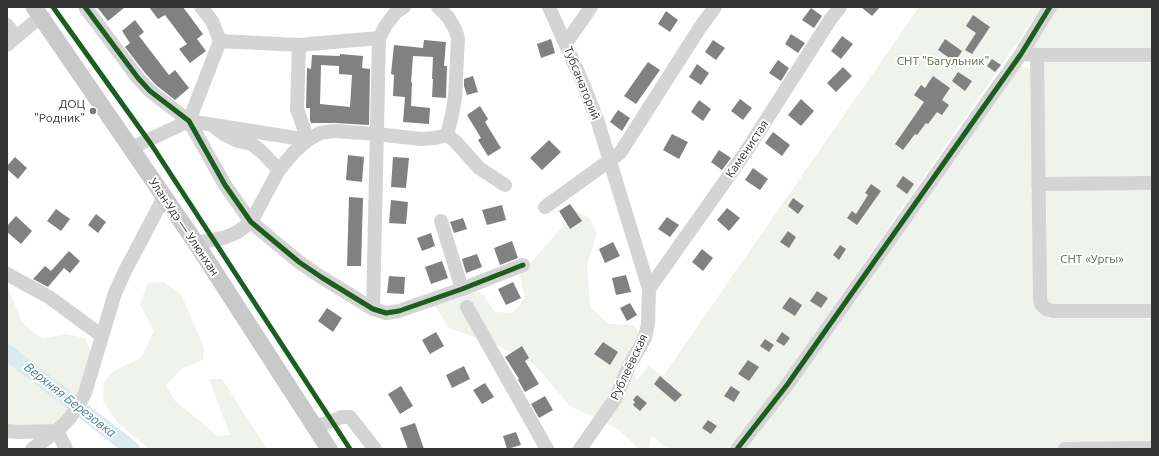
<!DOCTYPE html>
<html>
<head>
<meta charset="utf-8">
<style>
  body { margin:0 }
  #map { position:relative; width:1159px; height:456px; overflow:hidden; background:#fff; font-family:Ubuntu,sans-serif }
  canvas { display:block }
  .frame { position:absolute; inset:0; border:8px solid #333; pointer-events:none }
</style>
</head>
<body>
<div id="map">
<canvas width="1159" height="456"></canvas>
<div class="frame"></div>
</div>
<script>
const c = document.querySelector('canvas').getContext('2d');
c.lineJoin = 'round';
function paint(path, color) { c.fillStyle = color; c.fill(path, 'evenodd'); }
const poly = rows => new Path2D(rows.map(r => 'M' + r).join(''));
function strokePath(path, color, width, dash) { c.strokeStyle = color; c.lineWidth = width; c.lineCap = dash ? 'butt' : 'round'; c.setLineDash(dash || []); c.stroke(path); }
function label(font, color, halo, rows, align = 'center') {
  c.font = font + ' Ubuntu,sans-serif'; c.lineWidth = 4; c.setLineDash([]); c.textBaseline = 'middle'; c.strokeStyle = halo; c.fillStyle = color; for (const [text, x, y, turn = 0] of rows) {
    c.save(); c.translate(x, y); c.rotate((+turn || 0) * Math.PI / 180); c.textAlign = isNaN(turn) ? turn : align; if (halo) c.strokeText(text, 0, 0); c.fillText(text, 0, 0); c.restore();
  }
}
const green = poly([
  [919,7,1042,7,767,402,727,449,671,449,661,444,651,435,649,449,639,449,618,429,570,406,535,365,497,345,449,328,435,306,442,293,463,284,484,295,494,312,513,313,525,298,520,275,576,211,590,218,597,234,587,264,590,307,609,324,634,325,642,339,627,358,637,380,648,366,663,376],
  [1058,7,1152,7,1152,449,745,449,1015,64,1032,69,1035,39],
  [163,282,181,294,204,348,203,360,181,369,166,385,174,400,218,436,230,435,209,379,222,379,267,449,149,449,119,424,103,401,104,382,114,371,141,358,154,331,140,304,148,283],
  [7,285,22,322,42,339,66,334,85,338,92,354,81,388,66,414,45,432,11,438,7,436]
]);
const river = poly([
  [7,352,132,449]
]);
const building = poly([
  [97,7,125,7,108,21],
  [149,7,183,7,203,34,197,39,206,51,190,63,179,49,187,44,165,15,158,19],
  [861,7,880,7,872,16],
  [811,8,822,16,814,28,802,20],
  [666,11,678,20,670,32,658,24],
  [973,15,990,27,972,54,965,50,976,33,966,26],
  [135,20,144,32,139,36,169,75,175,70,189,88,175,100,156,85,145,73,125,47,130,43,122,31],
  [791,34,805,43,798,53,785,44],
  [842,36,853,44,841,59,831,51],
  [551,39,555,53,541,58,537,44],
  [945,39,962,51,955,62,938,50],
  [424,40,446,42,444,66,447,66,446,98,432,97,433,79,432,79,433,57,413,56,411,82,412,82,411,106,430,108,429,124,403,122,405,97,393,96,394,75,391,74,394,45,423,48],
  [713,40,725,48,716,60,705,52],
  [340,54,363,56,362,68,370,69,369,125,335,123,311,123,310,120,310,108,306,108,307,68,311,69,312,55,340,56],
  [321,65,339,66,339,74,352,75,350,107,320,104],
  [992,59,1001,65,995,72,987,66],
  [778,60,789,68,781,81,769,73],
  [648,62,660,70,636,104,624,96],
  [697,64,709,73,701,85,689,77],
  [843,67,852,76,836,92,827,83],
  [958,72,972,81,965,91,952,81],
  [473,76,478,92,467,95,464,86,464,79],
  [933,76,950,88,942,100,949,105,942,115,937,112,928,124,926,123,917,135,915,134,903,150,895,144,924,102,914,95,921,85,925,88],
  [740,99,752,108,743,120,731,111],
  [801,99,814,111,801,126,788,115],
  [699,100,711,109,703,121,691,112],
  [480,106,488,119,485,122,501,148,488,156,478,140,481,138,467,115],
  [618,110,630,118,622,131,610,122],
  [773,132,790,145,782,156,765,143],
  [672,134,688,142,679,159,663,150],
  [549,140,561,152,542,170,530,158],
  [719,150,731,158,722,170,711,162],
  [348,155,364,157,362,182,346,180],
  [15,157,27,168,18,179,7,169,7,166],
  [393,157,409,158,406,188,391,187],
  [753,168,768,179,760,190,745,180],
  [903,176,914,184,907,194,896,186],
  [871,184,881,191,857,225,847,218,852,211,856,214,868,195,865,193],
  [349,197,363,198,361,266,347,266],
  [793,198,804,206,798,214,788,206],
  [391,200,408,202,406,224,389,223],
  [570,204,582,221,570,229,559,211],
  [502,205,506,220,487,225,482,210],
  [727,208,740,218,729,231,717,220],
  [56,209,70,219,61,231,47,221],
  [96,214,106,222,98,233,88,225],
  [16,216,32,231,21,244,7,232,7,226],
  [667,217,679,225,670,237,658,229],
  [463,218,467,229,454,233,450,222],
  [788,231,796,237,789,248,780,242],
  [431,233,435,246,422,251,417,238],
  [512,241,518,258,500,265,494,248],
  [613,242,620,256,605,263,599,249],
  [840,245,846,249,839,260,833,255],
  [702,249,713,258,703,271,692,262],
  [69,251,80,261,70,273,64,268,48,287,33,279,45,266,51,271],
  [477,254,482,267,466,273,462,259],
  [442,261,448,278,431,284,425,267],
  [626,275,631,292,616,295,612,278],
  [389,276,405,277,404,294,387,293],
  [513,282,521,298,506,305,498,289],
  [817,291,828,298,821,308,810,301],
  [790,297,802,305,795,316,782,308],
  [630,303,637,315,627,321,620,308],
  [327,308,342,318,333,332,318,321],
  [436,332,444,346,430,354,422,340],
  [782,332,790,338,784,346,776,341],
  [765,339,774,345,769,352,760,346],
  [603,342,618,352,610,365,594,354],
  [522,346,529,358,525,361,539,384,525,392,518,380,519,379,505,357],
  [748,360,759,367,749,381,738,374],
  [464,366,470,379,452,388,446,375],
  [660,376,682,395,675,402,654,384],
  [485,383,494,397,482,404,473,390],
  [401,386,413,406,400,414,388,394],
  [731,386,740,392,734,402,724,396],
  [637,395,647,403,640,411,633,405,635,402,633,400],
  [545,396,553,410,539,418,531,404],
  [708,420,717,426,711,434,702,428],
  [415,423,424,449,408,449,400,428],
  [516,432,521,445,507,449,503,436]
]);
const minor = poly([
  [85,7,138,78,150,91,189,121,225,185,251,222,299,262,321,277,373,309,386,313,399,311,462,289,523,265],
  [201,7,212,21,220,41],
  [438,7,448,17,455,29,458,38,455,98,452,115,447,135,455,141,479,168,505,185],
  [549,7,581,79,597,119,649,289,648,324,645,338,629,366,615,399,580,449],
  [7,25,16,37],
  [566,43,591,7],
  [7,45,40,17],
  [299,45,297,109,308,140],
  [1021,54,1037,55,1040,298,1041,304,1046,309,1053,311,1152,311],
  [1037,55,1152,55],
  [189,121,220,41,299,45,379,38],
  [213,126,225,135,238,141,252,144,263,153,279,170],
  [131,148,189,121,308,140],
  [1038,184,1152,183],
  [545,207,620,153,701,26,715,7],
  [441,221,462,289],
  [196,243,223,238,236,233,251,222,279,170,294,152,308,140,320,133,334,131,377,134,421,139,435,138,447,135],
  [7,274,49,297,102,336],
  [649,289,747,150,830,20,840,7],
  [467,307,547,449],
  [373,309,379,38,386,25,396,12,404,7],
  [315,427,342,417,350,417,375,449],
  [7,431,19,432,57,431],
  [32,449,57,431],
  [66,449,57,431,68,420,77,408,85,393,115,293,125,271,164,197],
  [737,449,787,385,1021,54,1050,7],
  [1065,449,1152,448]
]);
const major = poly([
  [34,7,196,243,329,449]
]);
const cycleway = poly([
  [53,7,151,144,350,449],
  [85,7,138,78,150,91,189,121,225,185,251,222,299,262,321,277,373,309,386,313,399,311,462,289,523,265],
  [737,449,787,385,1021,54,1050,7]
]);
const markers = [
  [93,111,4,"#7a7a7a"]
];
const parkNames = [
  ["СНТ \"Багульник\"",943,61],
  ["СНТ «Ургы»",1092,259]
];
const streetNames = [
  ["Тубсанаторий",582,83,68],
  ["Каменистая",747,149,-56],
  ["Улан-Удэ — Улюнхан",184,227,56],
  ["Рублеёвская",629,367,-65]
];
const poiNames = [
  ["ДОЦ",85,104],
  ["\"Родник\"",85,118]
];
const waterNames = [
  ["Верхняя Березовка",70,400,38]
];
paint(green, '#f0f2ec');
strokePath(river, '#dbeaee', 16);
paint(building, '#818181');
strokePath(minor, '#d4d4d4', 14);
strokePath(major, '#c9c9c9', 17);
strokePath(cycleway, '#1b5e20', 5);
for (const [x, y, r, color] of markers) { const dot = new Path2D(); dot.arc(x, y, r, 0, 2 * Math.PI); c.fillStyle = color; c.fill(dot); strokePath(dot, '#fff', 1.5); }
label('12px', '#5c6b43', '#fff', parkNames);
label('12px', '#333', '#fff', streetNames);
label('12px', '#333', '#fff', poiNames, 'right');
label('italic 13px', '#477d8e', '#fff', waterNames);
</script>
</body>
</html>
